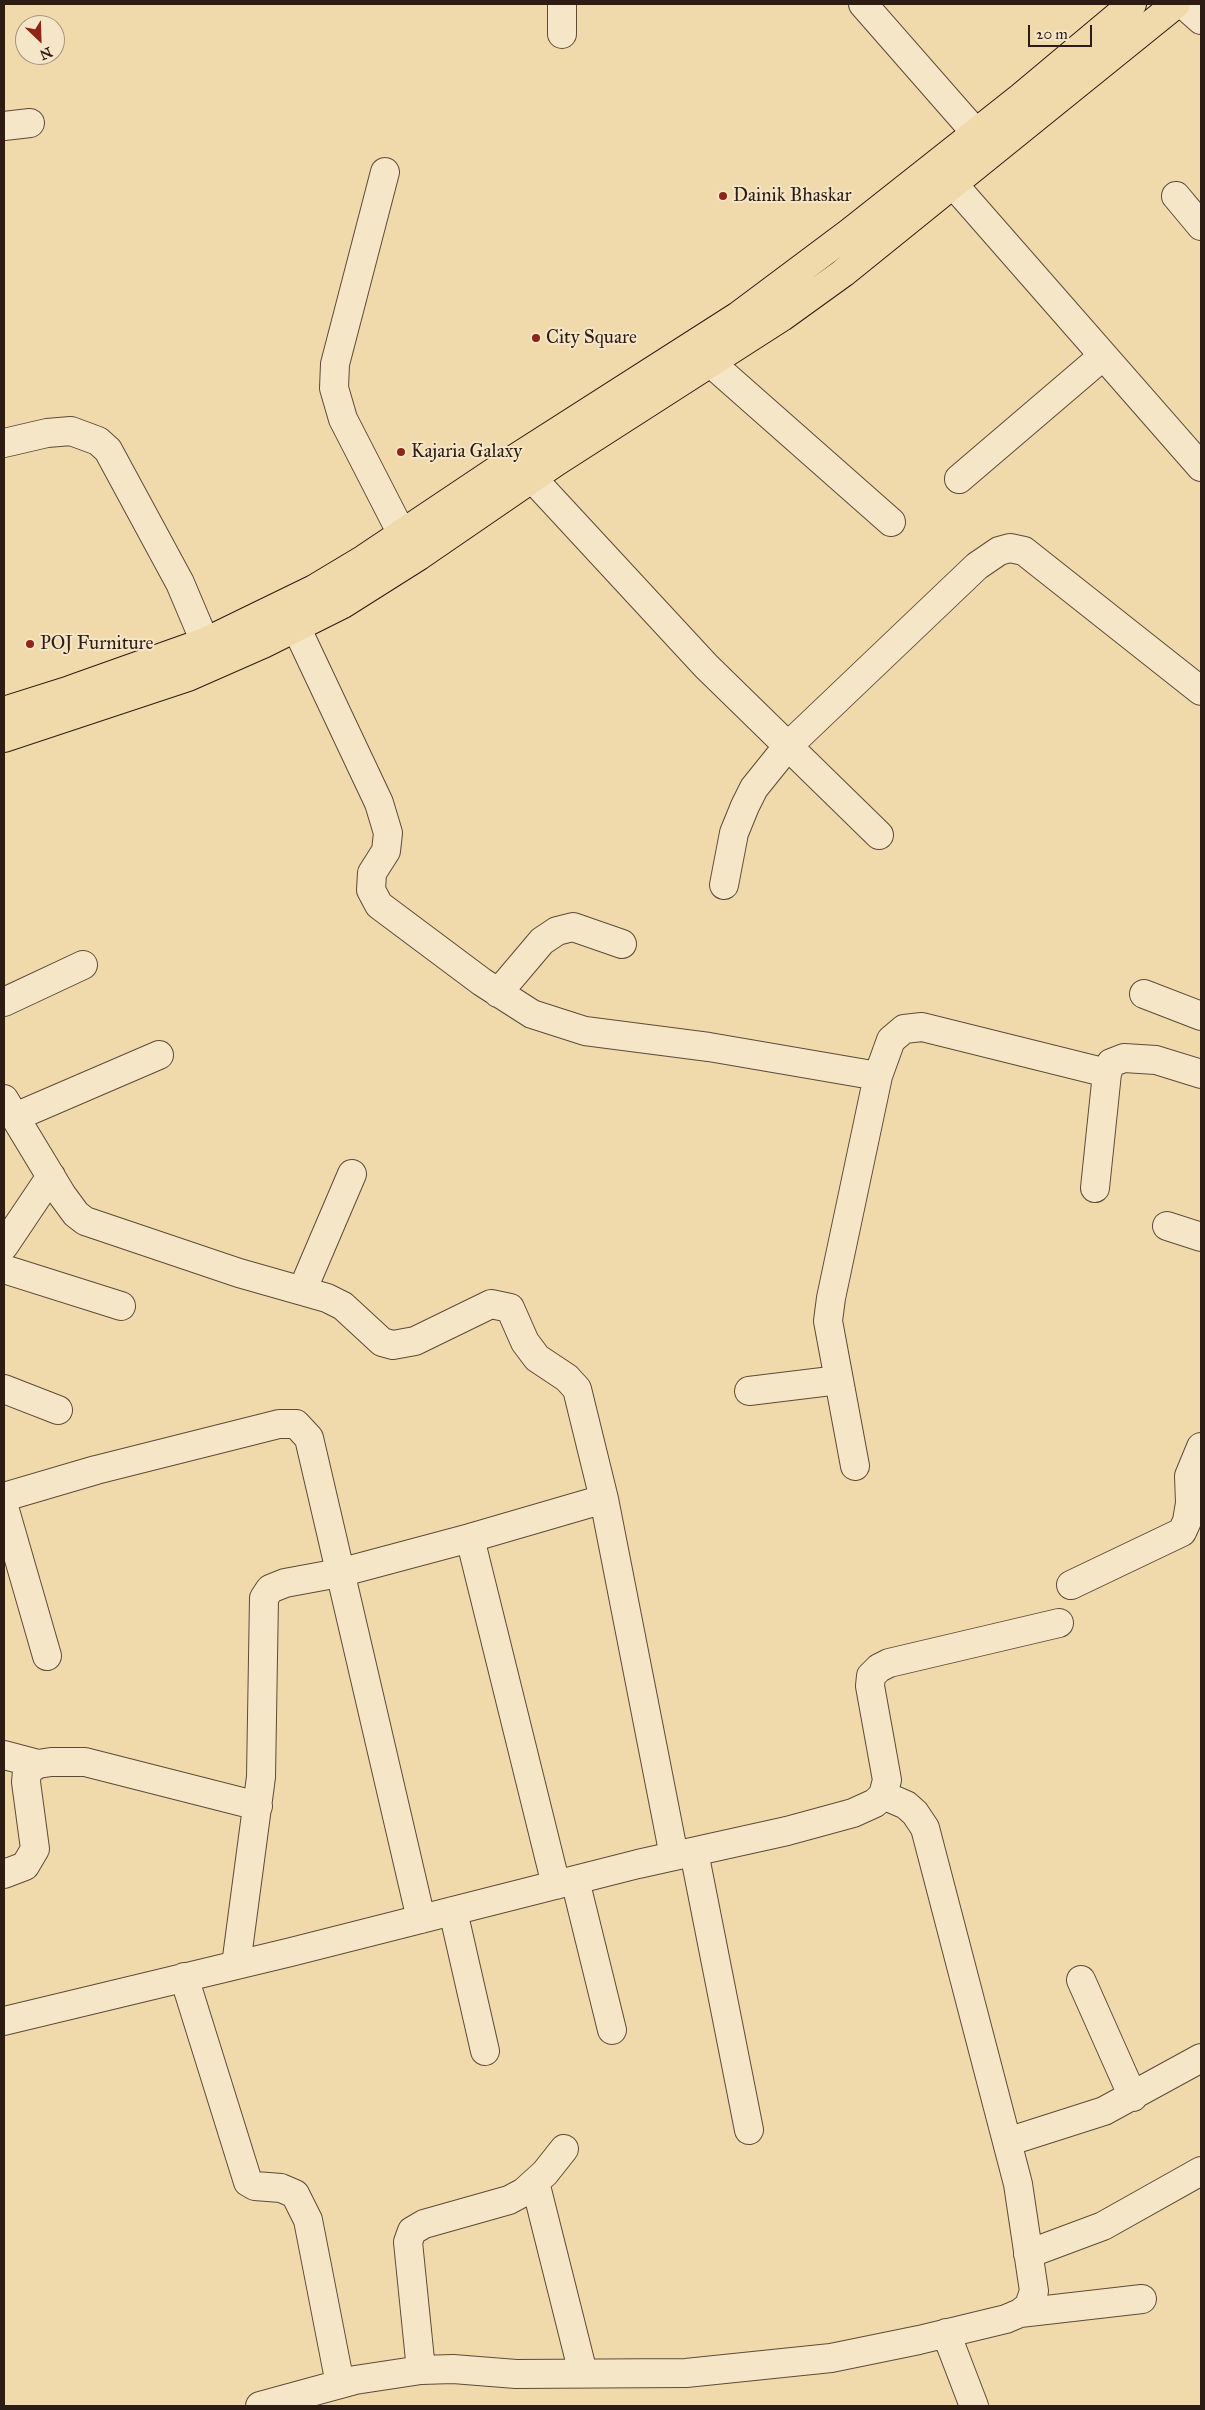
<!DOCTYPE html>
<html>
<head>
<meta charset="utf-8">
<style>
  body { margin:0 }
  #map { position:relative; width:1205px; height:2410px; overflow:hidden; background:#f0d9ab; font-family:"IM FELL Great Primer",serif }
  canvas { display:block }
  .frame { position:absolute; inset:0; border:5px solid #2c1c13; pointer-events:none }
  .north { position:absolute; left:15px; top:15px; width:50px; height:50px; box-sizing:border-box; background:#f5e6c8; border:1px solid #a59580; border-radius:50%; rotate:156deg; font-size:14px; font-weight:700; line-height:20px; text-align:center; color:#2c1c13 }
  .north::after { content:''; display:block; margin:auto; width:18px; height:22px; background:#8f2418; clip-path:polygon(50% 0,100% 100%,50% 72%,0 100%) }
  .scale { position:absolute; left:1028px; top:25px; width:64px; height:22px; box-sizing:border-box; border:2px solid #2c1c13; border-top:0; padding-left:6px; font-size:15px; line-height:18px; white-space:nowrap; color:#2c1c13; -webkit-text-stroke:4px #f5e6c8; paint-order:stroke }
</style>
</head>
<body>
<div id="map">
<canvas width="1205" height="2410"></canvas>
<div class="frame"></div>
<div class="north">N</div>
<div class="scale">20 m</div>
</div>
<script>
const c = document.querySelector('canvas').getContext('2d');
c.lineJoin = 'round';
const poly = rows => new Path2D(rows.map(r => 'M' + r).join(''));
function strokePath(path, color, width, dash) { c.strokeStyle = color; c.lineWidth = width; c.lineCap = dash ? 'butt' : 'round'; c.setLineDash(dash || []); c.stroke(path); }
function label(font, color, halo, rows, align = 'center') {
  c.font = font + ' "IM FELL Great Primer",serif'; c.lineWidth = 4; c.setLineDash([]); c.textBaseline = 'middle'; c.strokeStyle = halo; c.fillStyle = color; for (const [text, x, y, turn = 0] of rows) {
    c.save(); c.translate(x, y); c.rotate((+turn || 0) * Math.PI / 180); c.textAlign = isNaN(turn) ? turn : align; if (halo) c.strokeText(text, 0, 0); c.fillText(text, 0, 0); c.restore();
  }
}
const minor = poly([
  [863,4,976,133],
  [1183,4,1201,20],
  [562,34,562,4],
  [4,126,30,123],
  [385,172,335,364,334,388,343,419,402,534],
  [953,184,1201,467],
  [1176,196,1201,226],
  [712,364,891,522],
  [4,443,47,433,71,431,98,441,108,450,180,583,205,642],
  [532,478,706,666,879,835],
  [959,479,1103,356],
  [296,627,379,803,388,833,386,851,372,873,371,890,379,905,482,982,532,1014,585,1031,709,1047,878,1076],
  [724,885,734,833,745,806,754,788,787,747,977,566,999,551,1010,548,1024,551,1201,691],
  [498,993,542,941,557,931,573,927,622,944],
  [1144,994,1201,1016],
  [4,1002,83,965],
  [4,1099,62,1195,76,1214,85,1221,239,1273,327,1298,343,1306,382,1342,393,1345,415,1341,491,1304,510,1308,525,1342,537,1358,567,1378,577,1389,604,1499,674,1856],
  [15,1117,159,1055],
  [1095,1188,1107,1073,1111,1063,1124,1058,1156,1060,1201,1074],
  [1167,1226,1201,1237],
  [4,1246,51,1176],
  [4,1269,121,1306],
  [302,1291,352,1174],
  [4,1389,58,1410],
  [749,1391,839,1380],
  [855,1466,828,1321,831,1298,878,1076,891,1040,904,1029,922,1027,1107,1073],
  [4,1497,96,1470,279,1424,296,1424,309,1438,421,1919],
  [4,1507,47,1656],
  [470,1538,556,1885],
  [1071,1585,1182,1532,1187,1521,1190,1503,1189,1476,1201,1447],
  [4,1755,38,1764],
  [694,1852,749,2130],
  [4,1874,25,1866,35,1849,26,1782,27,1771,38,1764,51,1762,85,1762,258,1806],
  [575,1880,612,2030],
  [453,1911,485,2051],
  [236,1965,261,1777,264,1598,270,1589,285,1583,339,1573,470,1538,604,1499],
  [184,1977,248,2182,255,2186,281,2188,295,2194,308,2220,340,2384],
  [1081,1980,1133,2097],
  [4,2021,291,1952,638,1864,787,1831,853,1813,875,1803,883,1795,887,1780,870,1686,871,1676,879,1668,889,1663,1059,1623],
  [1007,2142,1104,2111,1201,2058],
  [535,2182,583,2373],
  [1028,2254,1103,2226,1201,2171],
  [1020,2313,1142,2299],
  [946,2333,974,2406],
  [421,2370,408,2242,412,2231,424,2224,509,2200,524,2192,545,2173,564,2149],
  [260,2406,355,2380,421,2370,453,2369,516,2374,686,2373,831,2358,919,2340,1006,2319,1020,2313,1029,2306,1034,2291,1018,2184,925,1828,915,1813,906,1805,883,1795]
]);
const highway = poly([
  [4,711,70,690,205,642,314,589,364,559,494,472,738,316,849,233,1021,97,1132,4],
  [4,738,188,677,263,644,343,604,419,556,556,462,782,317,843,273,1176,4]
]);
const markers = [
  [723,196,5,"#8f2418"],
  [536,338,5,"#8f2418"],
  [401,452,5,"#8f2418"],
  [30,644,5,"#8f2418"]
];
const poiNames = [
  ["Dainik Bhaskar",733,196],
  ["City Square",546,338],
  ["Kajaria Galaxy",411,452],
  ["POJ Furniture",40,644]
];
strokePath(minor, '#5d4b39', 30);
strokePath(highway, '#2c1c13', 30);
strokePath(minor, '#f5e6c8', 28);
strokePath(highway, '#f0d9ab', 28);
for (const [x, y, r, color] of markers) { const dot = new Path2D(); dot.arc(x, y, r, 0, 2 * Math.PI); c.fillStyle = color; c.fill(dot); strokePath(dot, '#f5e6c8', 2); }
label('19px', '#2c1c13', '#f5e6c8', poiNames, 'left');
</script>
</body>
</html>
